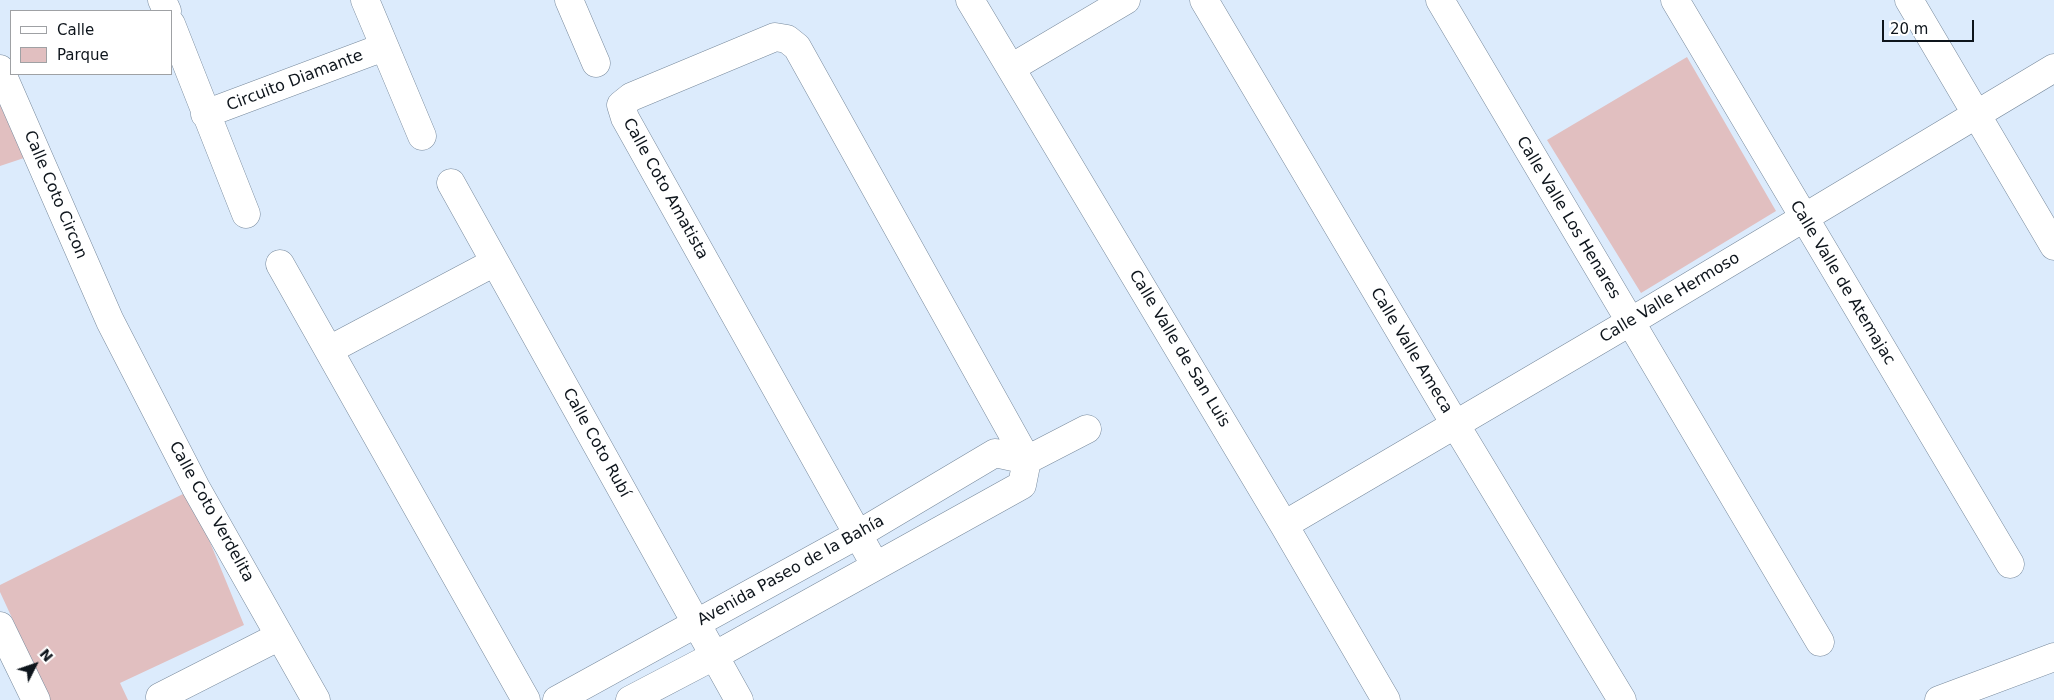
<!DOCTYPE html>
<html>
<head>
<meta charset="utf-8">
<style>
  body { margin:0 }
  #map { position:relative; width:2054px; height:700px; overflow:hidden; background:#dcebfc; font-family:"DejaVu Sans",sans-serif }
  canvas { display:block }
  .legend { position:absolute; left:10px; top:10px; width:162px; height:65px; box-sizing:border-box; background:#fff; border:1px solid #9fa1a4; margin:0; padding:6px 9px; list-style:none; font-size:15px; color:#0e151c }
  .legend li { display:flex; align-items:center; gap:10px; height:25px }
  .legend b { width:25px; border:1px solid #9fa1a4 }
  .north { position:absolute; left:10px; top:640px; width:50px; height:50px; -webkit-text-stroke:4px #fff; paint-order:stroke; rotate:49deg; font-size:14px; font-weight:700; line-height:20px; text-align:center; color:#0e151c }
  .north::after { content:''; display:block; margin:auto; width:18px; height:22px; background:#0e151c; clip-path:polygon(50% 0,100% 100%,50% 72%,0 100%) }
  .scale { position:absolute; left:1882px; top:20px; width:92px; height:22px; box-sizing:border-box; border:2px solid #0e151c; border-top:0; padding-left:6px; font-size:15px; line-height:18px; white-space:nowrap; color:#0e151c; -webkit-text-stroke:4px #fff; paint-order:stroke }
</style>
</head>
<body>
<div id="map">
<canvas width="2054" height="700"></canvas>
<ul class="legend">
<li><b style="height:6px;background:#fff"></b>Calle</li>
<li><b style="height:14px;background:#e1bfc0"></b>Parque</li>
</ul>
<div class="north">N</div>
<div class="scale">20 m</div>
</div>
<script>
const c = document.querySelector('canvas').getContext('2d');
c.lineJoin = 'round';
function paint(path, color) { c.fillStyle = color; c.fill(path, 'evenodd'); }
const poly = rows => new Path2D(rows.map(r => 'M' + r).join(''));
function strokePath(path, color, width, dash) { c.strokeStyle = color; c.lineWidth = width; c.lineCap = dash ? 'butt' : 'round'; c.setLineDash(dash || []); c.stroke(path); }
function label(font, color, halo, rows, align = 'center') {
  c.font = font + ' "DejaVu Sans",sans-serif'; c.lineWidth = 4; c.setLineDash([]); c.textBaseline = 'middle'; c.strokeStyle = halo; c.fillStyle = color; for (const [text, x, y, turn = 0] of rows) {
    c.save(); c.translate(x, y); c.rotate((+turn || 0) * Math.PI / 180); c.textAlign = isNaN(turn) ? turn : align; if (halo) c.strokeText(text, 0, 0); c.fillText(text, 0, 0); c.restore();
  }
}
const green = poly([
  [1687,57,1776,211,1641,293,1547,140],
  [0,104,24,158,0,166],
  [189,491,244,625,120,683,128,700,50,700,0,592,0,585]
]);
const minor = poly([
  [162,0,167,11],
  [365,0,422,136],
  [569,0,596,63],
  [970,0,1284,525,1386,700],
  [1204,0,1455,424,1622,700],
  [1440,0,1820,642],
  [1675,0,2010,564],
  [1909,0,2054,246],
  [171,24,246,214],
  [1011,68,1126,0],
  [0,69,110,321,196,488,316,700],
  [205,114,384,47],
  [451,183,739,700],
  [280,264,526,700],
  [329,350,495,262],
  [1284,525,1630,322,2054,68],
  [875,565,625,118,621,105,631,97,775,37,787,39,797,47,1027,460],
  [0,626,36,700],
  [160,697,280,636],
  [557,700,857,535,995,453,1027,460,1087,429],
  [630,700,714,656,1022,485,1027,460],
  [1939,700,2054,657]
]);
const streetNames = [
  ["Circuito Diamante",295,81,-21],
  ["Calle Coto Amatista",665,189,61],
  ["Calle Coto Circon",55,195,67],
  ["Calle Valle Los Henares",1568,218,59],
  ["Calle Valle de Atemajac",1842,283,59],
  ["Calle Valle Hermoso",1670,298,-31],
  ["Calle Valle de San Luis",1179,349,59],
  ["Calle Valle Ameca",1411,351,59],
  ["Calle Coto Rubí",596,443,61],
  ["Calle Coto Verdelita",211,512,61],
  ["Avenida Paseo de la Bahía",791,571,-29]
];
paint(green, '#e1bfc0');
strokePath(minor, '#77899c', 29);
strokePath(minor, '#fff', 28);
label('16px', '#0e151c', '#fff', streetNames);
</script>
</body>
</html>
